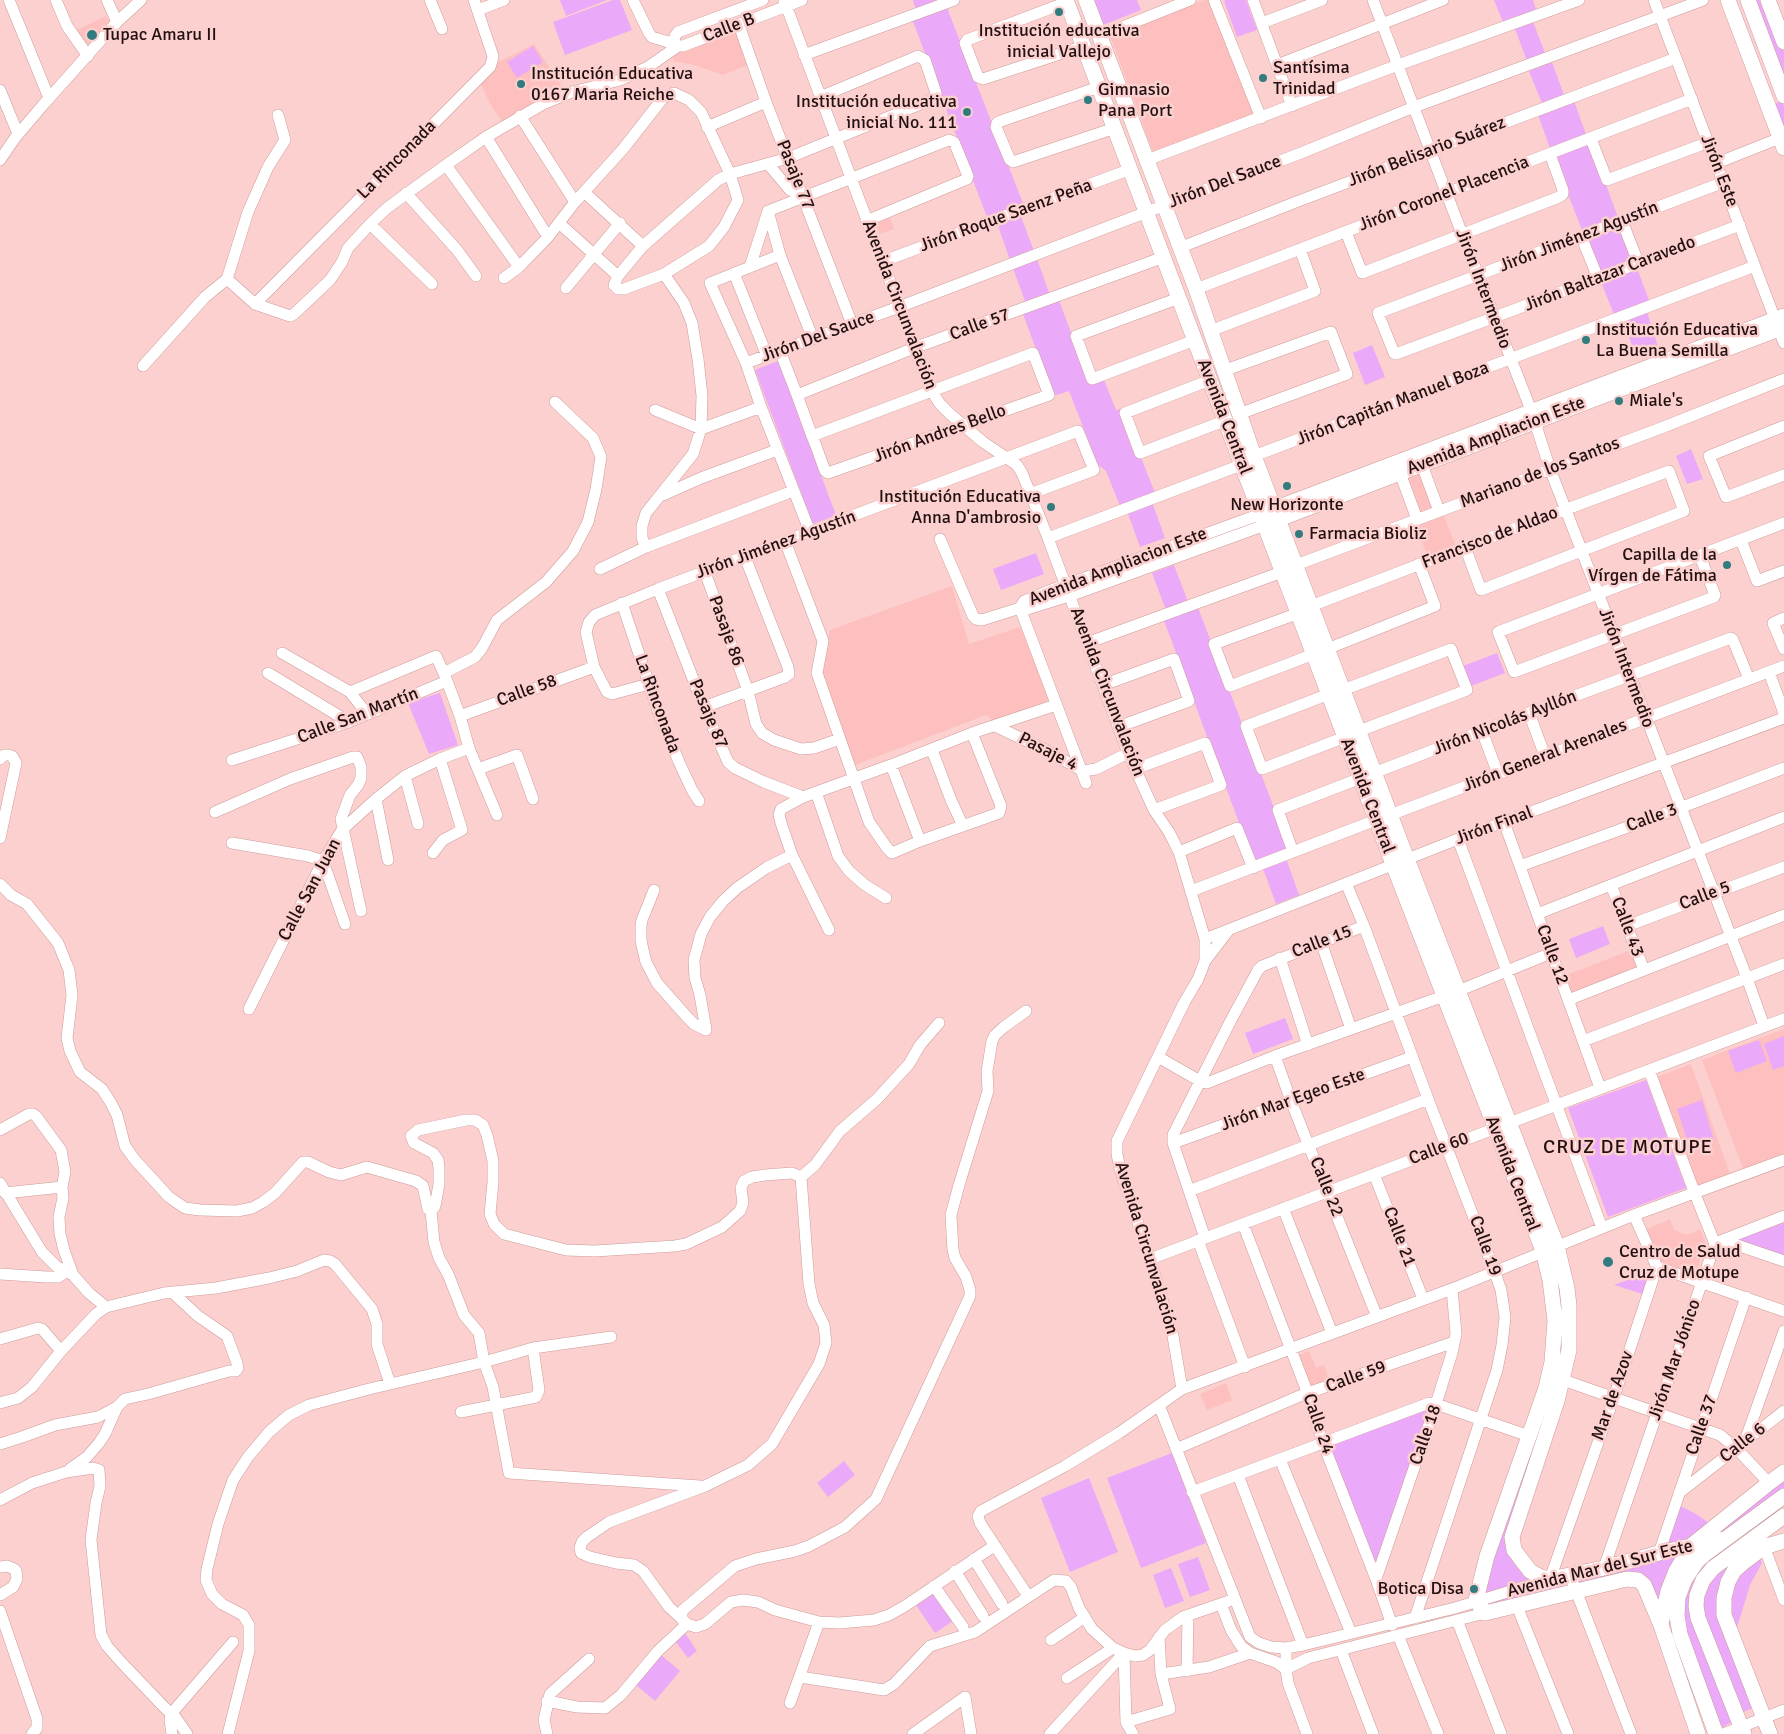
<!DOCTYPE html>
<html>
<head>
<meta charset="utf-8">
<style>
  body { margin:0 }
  canvas { display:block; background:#fbd0cf }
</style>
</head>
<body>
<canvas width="1784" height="1734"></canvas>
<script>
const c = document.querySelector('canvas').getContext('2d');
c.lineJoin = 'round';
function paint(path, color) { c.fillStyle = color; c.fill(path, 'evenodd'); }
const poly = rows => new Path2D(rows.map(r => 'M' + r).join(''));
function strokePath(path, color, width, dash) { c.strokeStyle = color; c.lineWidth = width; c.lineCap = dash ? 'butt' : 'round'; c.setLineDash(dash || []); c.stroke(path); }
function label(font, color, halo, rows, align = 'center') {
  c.font = font + ' Signika,sans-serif'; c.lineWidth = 5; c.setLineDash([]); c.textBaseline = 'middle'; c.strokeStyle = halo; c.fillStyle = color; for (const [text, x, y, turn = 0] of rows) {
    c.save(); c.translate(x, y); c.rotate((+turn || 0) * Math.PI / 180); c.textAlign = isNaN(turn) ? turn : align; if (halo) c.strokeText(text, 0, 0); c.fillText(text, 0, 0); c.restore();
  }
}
const built = poly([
  [1204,0,1209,0,1255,114,1153,152,1111,38],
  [106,16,112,27,91,49,82,40,76,30],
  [739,32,750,64,723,75,694,65,674,61,672,54],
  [534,44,563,88,548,95,505,125,493,109,479,81,496,63],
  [890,218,894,229,880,234,876,223],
  [1422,472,1436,507,1419,514,1404,478],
  [1443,513,1457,549,1429,560,1415,524],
  [952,586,969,644,1020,627,1050,700,995,722,986,715,850,767,820,673,830,630],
  [1631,950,1638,968,1571,994,1564,976],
  [1784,1029,1784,1156,1744,1171,1702,1060],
  [1691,1064,1730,1174,1697,1187,1657,1077],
  [1670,1219,1674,1230,1687,1235,1700,1229,1706,1243,1695,1277,1658,1266,1645,1230],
  [1309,1351,1316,1368,1324,1365,1330,1382,1310,1390,1297,1356],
  [1226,1383,1232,1400,1207,1410,1200,1394]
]);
const green = poly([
  [560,0,607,0,566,16],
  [613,0,620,0,632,30,565,55,553,22],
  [913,0,938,0,916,10],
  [1093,0,1137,0,1141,10,1103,25],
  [1226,0,1246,0,1257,30,1237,37,1224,1],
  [1494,0,1533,0,1536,9,1503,22],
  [1753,0,1767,0,1784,43,1784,80],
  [946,5,1024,206,988,220,912,19],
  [1532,19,1545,53,1527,61,1514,26],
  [533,46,543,62,517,78,507,62],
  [1552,62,1565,98,1543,106,1529,71],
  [1574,101,1587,137,1551,151,1538,115],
  [1782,101,1784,106,1784,133,1773,104],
  [1589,143,1591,144,1619,220,1583,233,1554,158,1554,156],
  [1020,214,1034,251,1010,260,997,223],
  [1620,227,1635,260,1601,274,1587,239],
  [1037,259,1050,295,1026,304,1013,268],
  [1637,268,1650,303,1615,317,1601,282],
  [1058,298,1089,380,1102,375,1116,410,1122,409,1155,493,1120,506,1106,471,1098,465,1069,391,1053,396,1022,311],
  [1647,312,1658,347,1636,356,1623,321],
  [1372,345,1385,377,1365,385,1353,353],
  [778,361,836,515,813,524,755,370],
  [1691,449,1703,479,1687,484,1676,456],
  [1152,502,1165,538,1140,547,1127,511],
  [1036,553,1044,574,1001,590,993,569],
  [1174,565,1188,602,1166,610,1152,573],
  [1197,605,1290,850,1254,863,1163,618],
  [1497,653,1505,673,1471,686,1463,666],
  [440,693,458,745,429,754,408,703],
  [1286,858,1299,895,1276,904,1262,866],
  [1603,926,1610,944,1576,958,1569,939],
  [1285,1018,1293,1039,1253,1054,1245,1033],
  [1784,1036,1784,1066,1773,1070,1764,1044],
  [1759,1040,1767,1061,1736,1073,1728,1051],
  [1646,1080,1686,1188,1608,1217,1568,1108],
  [1702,1100,1714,1140,1690,1148,1677,1109],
  [1784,1216,1784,1258,1739,1240,1739,1233],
  [1556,1256,1567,1342,1509,1554,1515,1565,1529,1581,1482,1595,1550,1382],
  [1652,1271,1643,1294,1614,1285],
  [1431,1407,1377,1564,1375,1564,1329,1443],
  [1172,1453,1206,1543,1141,1568,1107,1478],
  [844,1461,855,1475,828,1497,817,1483],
  [1089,1478,1118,1552,1070,1572,1041,1498],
  [1784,1480,1784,1491,1728,1533,1717,1532],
  [1677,1504,1696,1514,1712,1525,1692,1544,1662,1551],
  [1758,1521,1764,1527,1696,1584,1732,1722,1723,1727,1719,1725,1685,1639,1682,1600,1695,1570],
  [1758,1540,1721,1590,1755,1707,1741,1713,1703,1614,1702,1603,1707,1582],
  [1683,1553,1659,1615,1648,1584,1580,1587,1578,1578],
  [1758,1553,1762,1563,1750,1585,1735,1634,1728,1619,1732,1580],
  [1198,1557,1210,1590,1190,1597,1178,1564],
  [1171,1568,1184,1601,1165,1608,1153,1575],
  [1563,1583,1566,1590,1488,1610,1482,1602],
  [934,1593,953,1621,935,1633,916,1605],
  [685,1633,697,1651,688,1658,675,1641],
  [661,1655,680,1671,655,1701,636,1685]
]);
const minor = poly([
  [9,0,49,98],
  [56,0,67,26,88,56],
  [107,0,117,22],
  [430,0,442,29],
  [633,0,649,33,652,37,668,42,674,41],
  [784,0,931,390,940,404,950,414,983,442,1017,465,1022,473,1048,538,1128,753,1154,810,1169,832,1179,852,1205,939,1205,961,1198,979,1184,1003,1117,1141,1117,1154,1120,1169,1150,1259,1173,1336,1182,1389],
  [1214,0,1261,118],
  [1253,0,1292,106],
  [1373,0,1462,234,1531,410,1550,469,1747,978,1764,1026],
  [1654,0,1784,343],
  [1067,2,967,40,965,43,978,77,983,79,1084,46],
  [478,10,504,0],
  [1262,23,1322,0],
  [739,25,766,102,852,324],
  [1100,36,1190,0],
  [674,41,675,36,678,32,763,0],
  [675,42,678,46,683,46,802,0],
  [804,55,954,0],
  [1277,65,1443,0],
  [1099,87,1001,121,997,123,996,127,1010,160,1013,162,1115,128],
  [0,90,18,134],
  [520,116,575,202],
  [707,127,766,102],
  [486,137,548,237],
  [1591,139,1607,180,1709,142],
  [0,160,15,138,43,105,117,22,141,0],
  [1147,160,1398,65,1579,0],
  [1717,163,1780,138],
  [768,164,790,190,804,197],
  [446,165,519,267],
  [1724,182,1378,313,1394,353,1396,354,1740,225],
  [584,192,643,246],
  [406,193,457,250,476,276],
  [768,211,949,140,954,142,968,176,967,179,866,221],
  [768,211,780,255,813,339],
  [1622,221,1638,262],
  [559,223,618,276],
  [370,224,432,284],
  [1346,232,1362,273,1559,197,1563,194,1563,190,1550,154],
  [1581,236,1598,278],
  [1179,248,1296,202,1676,58],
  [780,255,710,283,746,363,761,407,810,532],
  [881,262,1131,169],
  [750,267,768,211],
  [734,273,767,356],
  [504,278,519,267,548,237,575,202,623,149,663,98,674,93,689,100,701,112,730,174,738,200,724,227,709,246,664,274,624,289,618,289,614,285,618,276,643,246,718,180,730,174,788,158,933,99,936,97,936,93,925,60,918,56,820,97],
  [227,279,255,304,290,316,294,314,330,280,342,262,348,248,370,224,387,208,446,165,486,137,543,104,572,92,620,80,648,67,678,46],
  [566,288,620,223],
  [1196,289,1692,99],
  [1179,298,1076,336,1092,379,1195,340],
  [255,304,490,67,492,61,493,56,474,0],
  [1210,331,1315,291,1300,249],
  [780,351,797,395,812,436,816,446,825,471,828,473,1049,395,1033,353,812,436],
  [746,363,899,307,1301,153,1414,107,1703,0],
  [143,366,205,297,227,279,248,212,268,167,285,140,278,115],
  [1223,371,1331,332,1347,374,1239,414],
  [1210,380,1125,413,1140,453,1224,421],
  [797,395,914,348,1164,257],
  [655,410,701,429,761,407],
  [1784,426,1709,456,1726,497,1784,475],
  [1254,456,1755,266],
  [1422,465,1439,511],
  [1400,473,1417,519],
  [663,495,701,478,777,450],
  [1048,538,1241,465],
  [940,539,973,616,976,619,982,620,1020,608,1027,609,1069,596,1265,525],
  [1741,540,1757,581,1784,571],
  [785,541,823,641,817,673,869,822,887,848,892,853,920,841,999,813,1001,806,972,733],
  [646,547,642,538,642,526,646,513,693,454,701,429,702,396,698,359,692,323,684,303,664,274],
  [1700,556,1715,595,1714,597,1514,672,1498,632,1784,523],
  [1296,565,1661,428,1784,379],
  [600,569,646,547,793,491],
  [705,572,748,691,756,724,762,733,774,740,801,749,814,748,840,739],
  [658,589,704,707,728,762,735,768,764,782,803,797],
  [622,603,660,717,679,762,692,790,699,801],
  [1311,606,1465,547,1669,471,1684,511,1481,590,1465,547],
  [1020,608,1024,601,1046,592,1261,514],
  [1020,608,1086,783],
  [1299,613,1214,644,1230,686,1314,654],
  [1784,618,1773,623,1784,649],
  [1087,643,1282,572],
  [1327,649,1435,606,1419,564],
  [282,653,350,692,367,714],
  [1769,672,1784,713],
  [268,673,349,722],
  [444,673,475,657,482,648,497,620,546,582,573,551,588,522,596,489,601,457,593,438,555,402],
  [649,684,612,694,607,692,594,667,586,632,589,622,595,615,658,589,1078,431,1094,470,1030,494],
  [1103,685,1174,659,1189,701,1118,727],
  [1343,690,1451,649,1467,690,1359,731],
  [350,692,436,656,446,678],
  [1329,694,1246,726,1262,769,1345,737],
  [704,707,785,677,789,674,788,667,745,557],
  [1529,713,1545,756],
  [460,716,594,667],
  [995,726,1046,750,1083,771,1096,769,1128,753],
  [1482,731,1498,774],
  [469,748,497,815],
  [932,750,951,800,963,826],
  [0,759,4,755,8,755,12,756,16,763,0,838],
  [232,760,349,722,447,681,460,716,469,748,440,759,405,776,376,799,342,830,323,861,249,1009],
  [891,765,920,841],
  [478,769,517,755,533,799],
  [1135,769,1205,743,1221,785,1154,810],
  [405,776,418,824],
  [816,792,838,856,849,871,865,885,886,898],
  [376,799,388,860],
  [215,812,290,779,353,757,357,757,361,767,361,778,358,785,350,795,341,819,361,911],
  [1390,815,1784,666],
  [1504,822,1600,1088],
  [1458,839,1602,1228],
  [232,843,308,856,323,861,345,924],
  [1179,852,1237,828,1253,868],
  [1293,852,1278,810,1529,713,1731,638,1733,640,1749,679],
  [433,853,443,840,462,830,440,759],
  [1520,866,1680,808,1784,768],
  [1346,883,1364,926,1428,1099,1494,1270,1501,1290,1505,1317,1502,1345,1497,1370,1415,1618],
  [0,884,11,895,27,904,58,943,69,970,72,995,67,1038,70,1051,80,1072,102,1089,111,1103,117,1115,125,1146,135,1160,169,1197,185,1208,200,1210,237,1211,252,1208,263,1202,275,1193,303,1162,308,1162,329,1172,341,1175,367,1167,416,1181,423,1186,428,1209,431,1211,435,1206,439,1184,439,1168,438,1160,433,1153,414,1143,411,1136,418,1130,466,1120,475,1120,483,1125,487,1135,493,1161,493,1182,490,1214,494,1224,504,1234,566,1250,595,1251,675,1246,686,1244,722,1227,740,1211,743,1203,741,1188,744,1181,752,1177,765,1175,792,1173,801,1177,815,1165,840,1131,877,1099,909,1064,920,1045,939,1023],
  [1611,885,1644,970],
  [654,890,642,920,641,926,641,941,646,962,657,983,687,1017,694,1024,706,1030],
  [1191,891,1376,820],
  [1537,914,1784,817],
  [1627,926,1784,867],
  [829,930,792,855,781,823,779,815,781,809,803,797,891,765,972,733,1056,705],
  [1205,939,1458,839,1784,718],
  [1321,942,1351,1029],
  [1280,958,1308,1045],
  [1205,961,1228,931],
  [1568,1000,1784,915],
  [706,1030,700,995,695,978,694,960,701,934,710,917,723,901,737,888,766,868,792,855],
  [1583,1041,1784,964],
  [1275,1056,1291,1101,1377,1317],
  [1158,1057,1200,1081,1207,1083,1275,1056,1458,991,1551,953],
  [0,1130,29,1114,33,1114,36,1116,61,1150,65,1172,62,1187,63,1198,59,1217,60,1234,64,1250,73,1275],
  [1173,1143,1412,1057],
  [1374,1174,1423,1299],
  [0,1183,42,1252,56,1266,73,1275,89,1293,106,1307],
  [1189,1191,1428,1099],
  [5,1193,62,1187],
  [1283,1208,1332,1333],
  [431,1211,434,1242,439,1258,448,1274,464,1315,479,1333,484,1362,493,1387,509,1473,700,1486],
  [1243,1224,1308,1394,1323,1443,1376,1579,1392,1625],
  [1205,1238,1173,1143,1173,1135,1230,1022,1258,970,1262,966,1364,926],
  [1198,1240,1245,1367],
  [1715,1243,1784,1216],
  [1719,1243,1731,1243,1784,1261],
  [1150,1259,1784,1019],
  [1657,1267,1784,1311],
  [0,1274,46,1277,58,1277,66,1272],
  [0,1339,38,1328,42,1329,61,1351],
  [1563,1380,1720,1435,1736,1448,1769,1483],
  [0,1403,18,1398,32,1387,61,1351,96,1314,106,1307,164,1293,216,1288,269,1278,297,1271,324,1260,330,1261,335,1264,372,1309,377,1324,377,1344,390,1384],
  [1159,1405,1250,1637,1259,1643,1271,1647,1286,1648,1303,1645,1455,1608,1550,1579,1614,1397,1657,1267,1634,1215],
  [461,1412,536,1397,539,1390,533,1348],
  [1745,1441,1784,1331],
  [0,1444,22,1437,55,1425,98,1417,117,1407],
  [1176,1449,1302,1395,1454,1342],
  [1280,1459,1351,1633],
  [70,1469,87,1457,99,1443,105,1434,117,1407,125,1399,148,1394,229,1371,236,1371,238,1368,237,1363,227,1336,198,1316,172,1292],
  [1238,1475,1303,1645],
  [1192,1492,1429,1403,1436,1404,1529,1436],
  [1679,1493,1784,1411],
  [0,1500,32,1483,66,1472,93,1468,99,1470,100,1486,96,1503,91,1540,101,1635,107,1646,121,1662,164,1707,176,1718,187,1734],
  [1762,1541,1784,1600],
  [994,1546,905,1606,889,1615,874,1620,839,1623,819,1622,775,1610,758,1602,743,1600,731,1602,705,1624,696,1627,687,1624,681,1618,683,1610,735,1566,756,1559,795,1551,809,1546,845,1527,876,1499,970,1296,970,1290,966,1277,955,1258,953,1250,951,1215,959,1185,988,1091,987,1071,992,1041,995,1035,1004,1027,1026,1011],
  [1659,1553,1746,1297],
  [974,1559,1002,1604],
  [0,1567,7,1566,14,1569,16,1571,17,1579,13,1587,0,1595],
  [1604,1568,1715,1244,1695,1194,1649,1070],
  [955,1571,983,1616],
  [1570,1575,1631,1734],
  [1376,1579,1436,1404,1452,1353,1456,1334,1452,1289],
  [934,1586,963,1627],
  [1028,1596,980,1523,978,1516,981,1511,1065,1466,1119,1433,1182,1389,1452,1289,1634,1215,1784,1160],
  [1221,1604,1231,1630,1241,1646,1250,1653,1276,1662,1286,1669],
  [1517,1606,1568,1734],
  [0,1611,37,1719,37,1728,32,1734],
  [681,1618,669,1607,643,1571,634,1565,616,1563,590,1557,581,1553,580,1548,582,1542,587,1537,609,1522,705,1486,748,1465,772,1444,819,1364,826,1343,824,1325,813,1303,809,1284,801,1177],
  [1457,1620,1501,1734],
  [1398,1635,1438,1734],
  [1051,1640,1085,1617],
  [1286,1648,1286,1669,1288,1683,1307,1734],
  [1341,1650,1373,1734],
  [1286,1669,1308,1658,1485,1613],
  [1187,1671,1188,1615],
  [1161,1674,1209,1667,1250,1653],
  [800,1677,884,1690,894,1684,930,1646,975,1632,1054,1580,1066,1581,1071,1587,1079,1608,1092,1629,1113,1648,1124,1653,1126,1722,1133,1734],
  [1067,1678,1113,1648],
  [547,1701,577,1707,605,1708,621,1695,658,1651,687,1624],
  [790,1703,819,1622],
  [1126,1722,1170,1709,1161,1674,1159,1637],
  [172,1734,170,1720,171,1714,233,1642],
  [228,1734,249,1651,249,1625,243,1615,222,1604,212,1594,206,1580,207,1569,218,1524,233,1480,248,1457,269,1432,289,1415,309,1405,369,1389,484,1362,533,1348,611,1337],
  [547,1734,544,1720,550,1694,589,1659],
  [913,1734,965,1697,971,1734],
  [1050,1734,1124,1653,1135,1656,1143,1655,1150,1650,1165,1630,1183,1617,1235,1599],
  [1723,1734,1784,1710]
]);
const major = poly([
  [1066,0,1393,864,1543,1251,1550,1280,1555,1320,1552,1362,1546,1388,1487,1556,1476,1600,1485,1613,1627,1579,1638,1580,1644,1585,1661,1625,1698,1734],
  [1086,0,1196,289,1254,456,1407,859,1557,1246,1567,1288,1569,1306,1569,1350,1557,1401,1512,1537,1514,1550,1530,1571,1541,1577,1550,1579,1604,1568,1659,1553,1724,1539],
  [1728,0,1784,148],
  [1748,0,1784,96],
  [1768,0,1784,42],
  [1266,512,1784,316],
  [1271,522,1784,327],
  [1661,1624,1668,1591,1676,1571,1692,1545,1769,1483,1784,1472],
  [1716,1734,1680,1634,1677,1616,1678,1597,1685,1579,1697,1561,1705,1554,1784,1496],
  [1744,1734,1698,1618,1696,1606,1697,1595,1703,1580,1713,1568,1784,1516],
  [1770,1734,1724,1615,1724,1598,1728,1582,1734,1571,1744,1562,1764,1547,1784,1541]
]);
const markers = [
  [1059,12,5,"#327b7f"],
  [92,35,6,"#327b7f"],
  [1263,78,5,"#327b7f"],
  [521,84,5,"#327b7f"],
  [1088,100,5,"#327b7f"],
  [967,112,5,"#327b7f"],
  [1586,340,5,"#327b7f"],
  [1619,401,5,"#327b7f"],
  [1287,486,5,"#327b7f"],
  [1051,507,5,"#327b7f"],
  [1299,534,5,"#327b7f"],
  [1727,565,5,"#327b7f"],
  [1608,1262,6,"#327b7f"],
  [1474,1589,5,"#327b7f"]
];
const streetNames = [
  ["Calle B",729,28,-21],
  ["Jirón Belisario Suárez",1427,152,-21],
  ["La Rinconada",397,160,-45],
  ["Jirón Este",1719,171,69],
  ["Pasaje 77",795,175,68],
  ["Jirón Del Sauce",1225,182,-21],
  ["Jirón Coronel Placencia",1444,194,-21],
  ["Jirón Roque Saenz Peña",1006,216,-20],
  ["Jirón Jiménez Agustín",1579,237,-21],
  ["Jirón Baltazar Caravedo",1610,274,-21],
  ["Jirón Intermedio",1483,289,69],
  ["Avenida Circunvalación",899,305,69],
  ["Calle 57",980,325,-20],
  ["Jirón Del Sauce",818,337,-20],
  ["Jirón Capitán Manuel Boza",1393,404,-21],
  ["Avenida Central",1224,417,69],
  ["Jirón Andres Bello",940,434,-20],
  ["Avenida Ampliacion Este",1496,436,-21],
  ["Mariano de los Santos",1540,473,-21],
  ["Francisco de Aldao",1490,538,-21],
  ["Jirón Jiménez Agustín",776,545,-20],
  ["Avenida Ampliacion Este",1118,567,-21],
  ["Pasaje 86",726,631,70],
  ["Jirón Intermedio",1626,668,69],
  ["Calle 58",527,691,-20],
  ["Avenida Circunvalación",1107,692,69],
  ["La Rinconada",657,704,70],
  ["Pasaje 87",708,714,67],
  ["Calle San Martín",358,716,-21],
  ["Jirón Nicolás Ayllón",1505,723,-21],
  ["Pasaje 4",1048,752,27],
  ["Jirón General Arenales",1545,756,-21],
  ["Avenida Central",1367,796,69],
  ["Calle 3",1652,818,-20],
  ["Jirón Final",1494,826,-20],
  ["Calle San Juan",310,890,-62],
  ["Calle 5",1705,896,-21],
  ["Calle 43",1627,927,69],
  ["Calle 15",1322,942,-21],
  ["Calle 12",1552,955,70],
  ["Jirón Mar Egeo Este",1293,1100,-20],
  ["Calle 60",1439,1149,-21],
  ["Avenida Central",1512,1174,69],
  ["Calle 22",1326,1187,68],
  ["Calle 21",1399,1237,69],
  ["Calle 19",1485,1246,70],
  ["Avenida Circunvalación",1146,1248,73],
  ["Jirón Mar Jónico",1675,1360,-71],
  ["Calle 59",1356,1377,-20],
  ["Mar de Azov",1613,1396,-71],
  ["Calle 24",1318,1424,71],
  ["Calle 37",1702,1425,-71],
  ["Calle 18",1426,1435,-71],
  ["Calle 6",1743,1443,-38],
  ["Avenida Mar del Sur Este",1600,1569,-14]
];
const poiNames = [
  ["Institución educativa",1059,31,"center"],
  ["inicial Vallejo",1059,52,"center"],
  ["Tupac Amaru II",103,35],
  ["Santísima",1273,68],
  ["Trinidad",1273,89],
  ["Institución Educativa",531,74],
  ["0167 Maria Reiche",531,95],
  ["Gimnasio",1098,90],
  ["Pana Port",1098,111],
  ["Institución educativa",957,102,"right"],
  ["inicial No. 111",957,123,"right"],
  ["Institución Educativa",1596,330],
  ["La Buena Semilla",1596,351],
  ["Miale's",1629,401],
  ["Institución Educativa",1041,497,"right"],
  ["Anna D'ambrosio",1041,518,"right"],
  ["New Horizonte",1287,505,"center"],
  ["Farmacia Bioliz",1309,534],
  ["Capilla de la",1717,555,"right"],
  ["Vírgen de Fátima",1717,576,"right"],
  ["Centro de Salud",1619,1252],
  ["Cruz de Motupe",1619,1273],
  ["Botica Disa",1464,1589,"right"]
];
const quarterNames = [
  ["CRUZ DE MOTUPE",1628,1148]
];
paint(built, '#fdc0be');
paint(green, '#eba9f9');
strokePath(minor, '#cd9b9a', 12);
strokePath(major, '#cd9b9a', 16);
strokePath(minor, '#fff', 11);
strokePath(major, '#fff', 15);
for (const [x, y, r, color] of markers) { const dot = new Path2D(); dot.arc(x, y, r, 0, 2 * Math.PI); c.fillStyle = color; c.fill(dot); strokePath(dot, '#fbd0cf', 2); }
label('18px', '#231111', '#fbd0cf', streetNames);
label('18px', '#231111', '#fbd0cf', poiNames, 'left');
c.letterSpacing = '1px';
label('20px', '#231111', '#fbd0cf', quarterNames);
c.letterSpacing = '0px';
</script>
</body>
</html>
